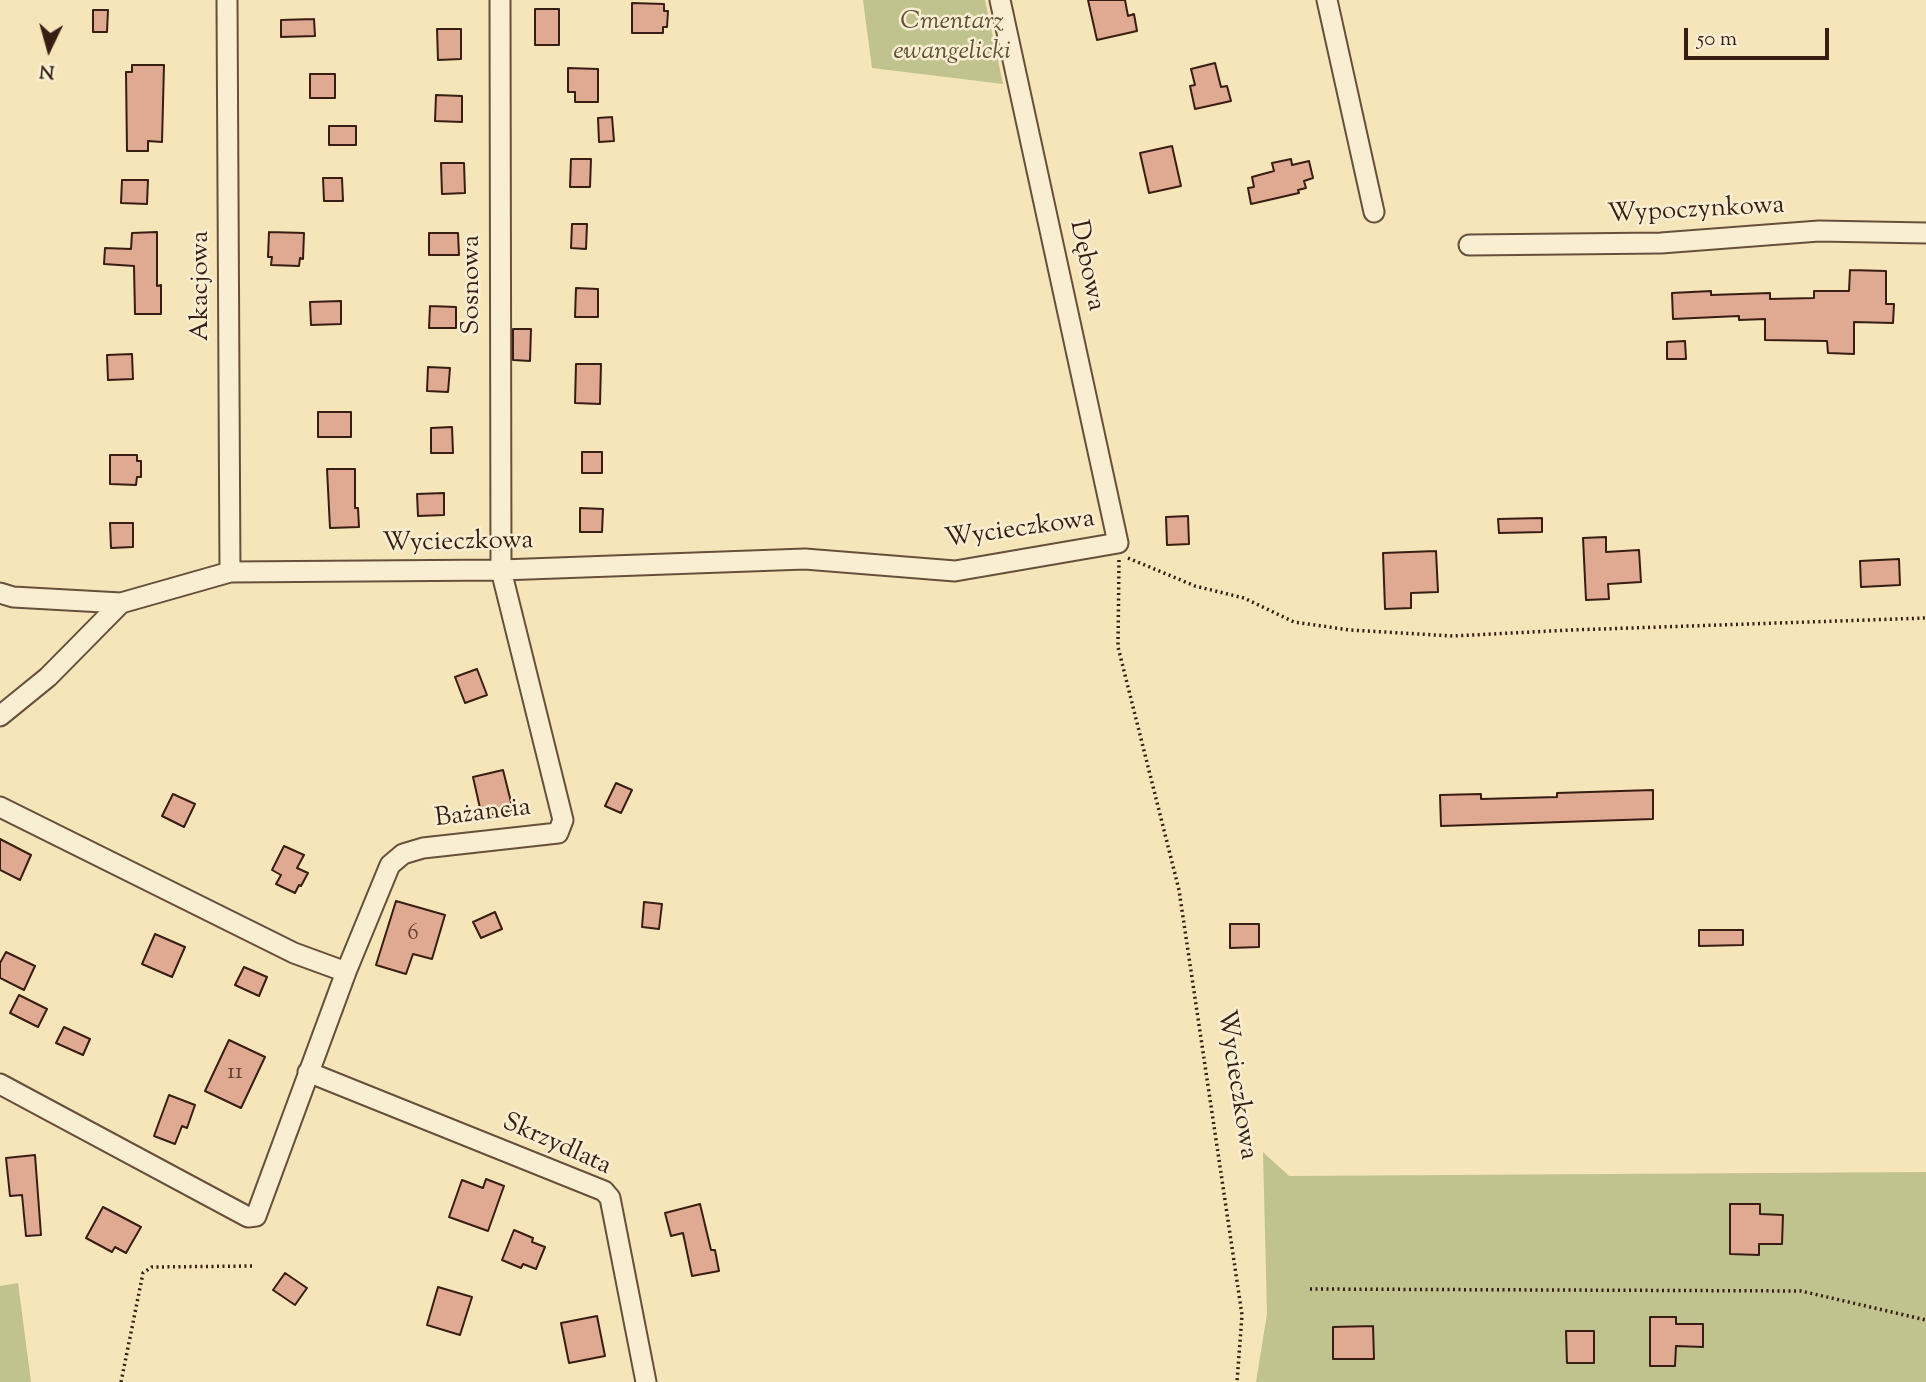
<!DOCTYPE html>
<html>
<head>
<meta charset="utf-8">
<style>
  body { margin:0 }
  #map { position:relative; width:1926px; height:1382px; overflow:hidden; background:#f6e5b9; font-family:"Sorts Mill Goudy",serif }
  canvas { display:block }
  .north { position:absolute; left:14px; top:14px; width:70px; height:70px; -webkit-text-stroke:5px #f9eed2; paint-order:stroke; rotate:185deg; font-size:19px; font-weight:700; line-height:28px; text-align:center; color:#381d13 }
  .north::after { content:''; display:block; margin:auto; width:24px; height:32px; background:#381d13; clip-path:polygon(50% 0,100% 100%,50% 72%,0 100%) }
  .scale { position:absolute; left:1684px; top:28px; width:145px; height:32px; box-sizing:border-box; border:4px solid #381d13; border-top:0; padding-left:9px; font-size:21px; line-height:24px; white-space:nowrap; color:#381d13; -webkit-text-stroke:5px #f9eed2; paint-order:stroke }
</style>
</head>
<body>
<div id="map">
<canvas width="1926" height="1382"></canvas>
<div class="north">N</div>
<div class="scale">50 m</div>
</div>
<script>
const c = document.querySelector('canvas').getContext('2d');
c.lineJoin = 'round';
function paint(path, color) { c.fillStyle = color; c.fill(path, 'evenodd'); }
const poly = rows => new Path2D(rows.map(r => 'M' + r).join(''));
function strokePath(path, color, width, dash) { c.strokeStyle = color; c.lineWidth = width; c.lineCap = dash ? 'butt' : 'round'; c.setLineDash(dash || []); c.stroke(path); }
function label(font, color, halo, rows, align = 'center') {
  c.font = font + ' "Sorts Mill Goudy",serif'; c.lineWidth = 5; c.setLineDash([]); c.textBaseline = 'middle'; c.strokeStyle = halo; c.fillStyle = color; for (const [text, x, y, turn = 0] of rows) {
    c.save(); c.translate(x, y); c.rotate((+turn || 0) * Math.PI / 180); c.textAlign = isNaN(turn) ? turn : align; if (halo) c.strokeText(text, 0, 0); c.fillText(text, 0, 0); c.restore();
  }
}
const green = poly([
  [863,0,985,0,1003,84,872,68],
  [1263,1152,1289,1176,1926,1172,1926,1382,1256,1382,1267,1314],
  [18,1283,31,1382,0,1382,0,1286]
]);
const building = poly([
  [1088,0,1125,0,1128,16,1134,14,1137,31,1097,40,1088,0],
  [632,3,664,4,664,11,668,11,667,27,663,27,663,33,632,33,632,3],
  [535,9,559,9,559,45,535,45,535,9],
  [93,10,108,10,107,32,93,32,93,10],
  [314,19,315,36,281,37,281,20,314,19],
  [437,29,461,29,461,59,438,60,437,29],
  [1215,63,1221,87,1227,86,1231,101,1195,109,1190,86,1195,85,1191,69,1215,63],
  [132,65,164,65,162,142,148,141,148,151,127,151,126,72,132,72,132,65],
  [568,68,598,69,598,102,575,102,575,92,568,92,568,68],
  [310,74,335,74,335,98,310,98,310,74],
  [436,95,462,96,462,122,435,121,436,95],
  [612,117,614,141,599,142,598,118,612,117],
  [329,126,356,126,356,145,329,145,329,126],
  [1172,146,1181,186,1149,193,1140,153,1172,146],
  [571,159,591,159,590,187,570,187,571,159],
  [1291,159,1292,165,1309,161,1313,178,1304,181,1306,188,1298,190,1299,193,1251,204,1248,188,1254,187,1252,177,1274,171,1272,163,1291,159],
  [441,163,464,163,465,193,442,194,441,163],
  [323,178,342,178,343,201,324,201,323,178],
  [122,180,148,180,147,204,121,203,122,180],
  [572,224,587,224,586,249,571,248,572,224],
  [157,232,157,286,161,285,161,314,135,314,134,266,104,264,105,248,131,249,132,233,157,232],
  [269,232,304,233,303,259,300,258,299,266,271,265,272,257,268,257,269,232],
  [429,233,458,233,459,255,429,255,429,233],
  [1850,270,1886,271,1886,304,1894,304,1893,323,1854,322,1854,354,1828,353,1827,341,1765,340,1765,319,1739,320,1739,316,1673,319,1672,293,1711,291,1711,295,1770,293,1770,299,1814,298,1814,291,1849,291,1850,270],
  [576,288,598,289,598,317,575,317,576,288],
  [341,301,341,324,311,325,310,302,341,301],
  [430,306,456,307,456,328,429,328,430,306],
  [513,329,531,329,530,361,513,360,513,329],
  [1685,341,1686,359,1667,359,1667,342,1685,341],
  [132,354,133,379,108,380,107,355,132,354],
  [576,364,601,364,600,404,575,403,576,364],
  [428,367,450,368,448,392,427,391,428,367],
  [318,412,351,412,351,437,318,437,318,412],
  [452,427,453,453,431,453,431,428,452,427],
  [582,452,602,452,602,473,582,473,582,452],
  [110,455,137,455,137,461,141,461,141,477,137,477,136,485,110,484,110,455],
  [327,469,355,469,355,508,358,508,359,527,330,528,327,469],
  [444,493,444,515,418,516,417,494,444,493],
  [580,508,603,509,602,532,580,532,580,508],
  [1188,516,1189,544,1167,545,1166,517,1188,516],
  [1542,518,1542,532,1499,533,1498,519,1542,518],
  [110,523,133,523,133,547,111,548,110,523],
  [1606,537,1606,552,1639,550,1641,582,1608,584,1609,599,1586,600,1583,538,1606,537],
  [1436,551,1438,592,1411,593,1411,608,1385,609,1383,553,1436,551],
  [1899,559,1900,585,1861,587,1860,561,1899,559],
  [477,669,487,695,465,703,455,677,477,669],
  [503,770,513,810,482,817,473,777,503,770],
  [616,783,632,790,621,813,605,806,616,783],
  [1653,790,1653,819,1441,826,1440,795,1481,794,1481,799,1557,797,1557,793,1653,790],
  [173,794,195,804,184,827,162,816,173,794],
  [0,839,31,855,20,880,0,870,0,839],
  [284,846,304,855,297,868,308,873,301,886,299,885,295,893,276,884,281,875,272,870,284,846],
  [396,901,445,915,432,959,413,954,406,974,376,965,396,901],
  [644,902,662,904,659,929,642,927,644,902],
  [495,912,502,929,481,938,473,922,495,912],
  [1230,924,1259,924,1259,947,1230,948,1230,924],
  [1699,930,1743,930,1743,945,1699,946,1699,930],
  [155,934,185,947,172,977,142,964,155,934],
  [6,952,35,966,24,990,0,978,0,963,6,952],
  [244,967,267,977,259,996,235,985,244,967],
  [19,995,47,1009,38,1027,10,1013,19,995],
  [64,1027,90,1039,83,1055,56,1043,64,1027],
  [229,1040,265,1057,241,1108,205,1091,229,1040],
  [169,1095,195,1105,187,1128,182,1126,175,1144,154,1136,169,1095],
  [35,1155,41,1235,26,1236,22,1195,10,1196,6,1158,35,1155],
  [486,1179,504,1186,488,1231,449,1217,462,1180,483,1188,486,1179],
  [700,1204,711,1250,715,1250,719,1271,692,1276,683,1233,671,1236,665,1213,700,1204],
  [1730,1204,1760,1204,1760,1214,1783,1215,1782,1244,1759,1244,1759,1255,1730,1254,1730,1204],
  [103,1207,141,1227,126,1253,115,1247,112,1252,86,1238,103,1207],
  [514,1230,533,1238,532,1242,545,1247,536,1269,523,1264,521,1268,502,1260,514,1230],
  [285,1273,307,1288,295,1305,273,1290,285,1273],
  [438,1287,472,1297,460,1335,427,1325,438,1287],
  [597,1316,605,1356,569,1363,561,1323,597,1316],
  [1650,1317,1676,1317,1676,1324,1703,1324,1703,1347,1676,1346,1675,1366,1650,1366,1650,1317],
  [1373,1326,1374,1359,1333,1359,1333,1327,1373,1326],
  [1566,1331,1594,1331,1594,1363,1567,1363,1566,1331]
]);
const path = poly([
  [1128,558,1195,586,1244,598,1294,622,1350,630,1453,636,1571,630,1926,618],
  [1119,560,1118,647,1179,890,1242,1315,1237,1382],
  [1310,1289,1801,1291,1926,1320],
  [121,1382,143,1273,152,1267,253,1266]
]);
const street = poly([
  [227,0,230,572],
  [1327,0,1374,212],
  [1469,245,1661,243,1819,231,1926,233],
  [0,593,13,597,121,603,230,572,501,570,805,559,955,571,1118,543,1000,0],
  [0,716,48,677,121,603],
  [0,807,294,953,346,972],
  [308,1072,604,1191,610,1198,646,1382],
  [0,1084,248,1217,256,1216,346,972,390,865,403,854,423,848,558,833,563,820,501,570,500,0]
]);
const numberNames = [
  ["6",413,935],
  ["11",235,1074]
];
const parkNames = [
  ["Cmentarz",952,24],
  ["ewangelicki",952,54]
];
const streetNames = [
  ["Wypoczynkowa",1696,212,-3],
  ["Dębowa",1085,266,78],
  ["Sosnowa",474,285,-90],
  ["Akacjowa",203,286,-90],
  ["Wycieczkowa",1020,531,-8],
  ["Wycieczkowa",458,544,-1],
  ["Bażancia",483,815,-7],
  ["Wycieczkowa",1235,1085,81],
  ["Skrzydlata",556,1146,24]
];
paint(green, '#c0c38d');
paint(building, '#e0a992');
strokePath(building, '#381d13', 2);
strokePath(street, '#684f3c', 23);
strokePath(path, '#381d13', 3.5, [2, 3.5]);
strokePath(street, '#f9eed2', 19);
label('23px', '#624033', null, numberNames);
label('italic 26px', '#614f38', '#f9eed2', parkNames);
label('26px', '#381d13', '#f9eed2', streetNames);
</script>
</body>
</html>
